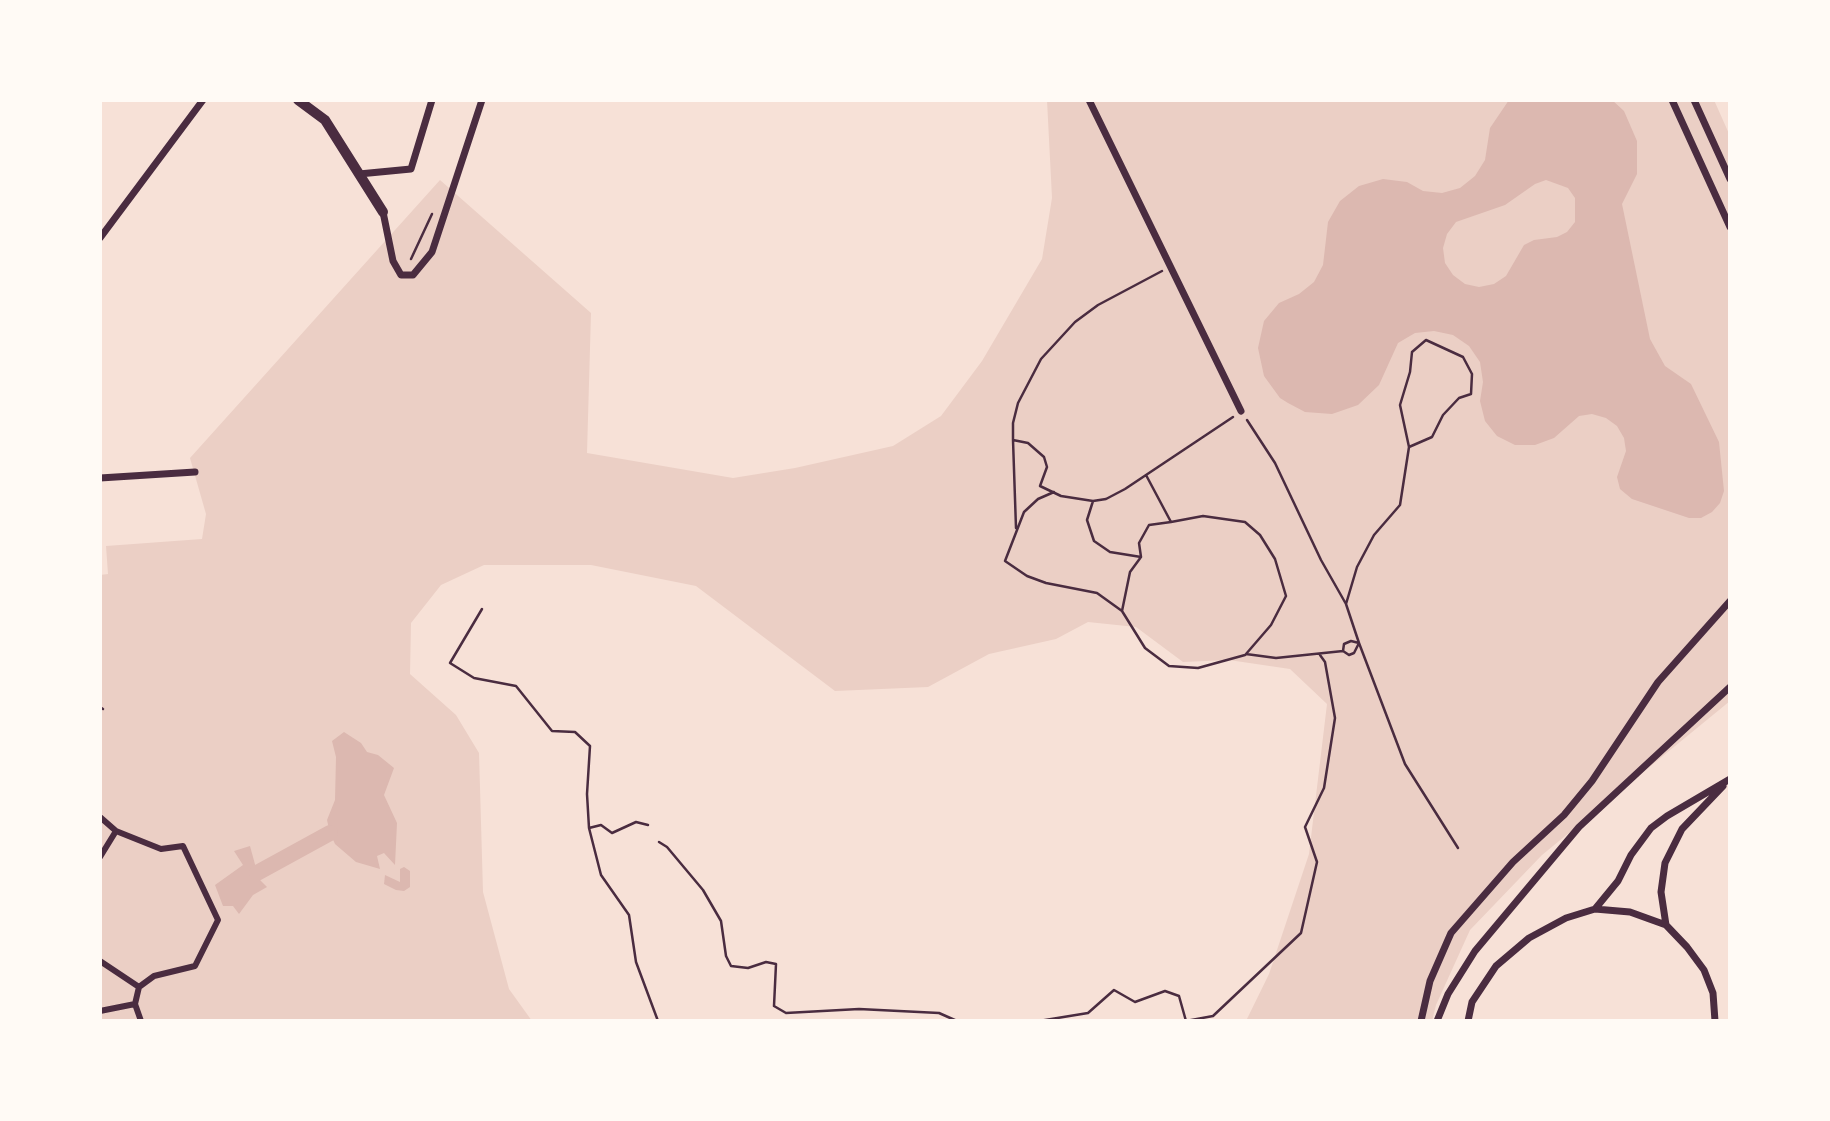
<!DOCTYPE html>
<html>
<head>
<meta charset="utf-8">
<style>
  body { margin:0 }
  #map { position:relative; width:1830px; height:1121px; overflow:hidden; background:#f7e1d7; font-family:Poppins,sans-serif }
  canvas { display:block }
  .frame { position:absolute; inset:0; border:102px solid #fffaf5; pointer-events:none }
</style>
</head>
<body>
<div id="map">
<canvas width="1830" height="1121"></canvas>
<div class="frame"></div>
</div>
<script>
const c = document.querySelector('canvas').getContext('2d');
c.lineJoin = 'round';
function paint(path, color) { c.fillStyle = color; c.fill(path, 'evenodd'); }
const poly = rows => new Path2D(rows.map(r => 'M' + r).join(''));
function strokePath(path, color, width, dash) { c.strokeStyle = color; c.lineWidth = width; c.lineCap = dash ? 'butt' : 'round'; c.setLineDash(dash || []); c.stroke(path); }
const green = poly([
  [1047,100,1714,100,1730,136,1730,701,1542,855,1470,930,1436,1005,1432,1021,1246,1021,1269,974,1309,854,1327,704,1290,669,1229,660,1183,662,1136,627,1088,622,1056,639,989,654,928,687,835,691,696,586,591,565,484,565,441,585,411,623,410,674,456,715,479,753,483,892,509,989,532,1021,100,1021,100,575,108,574,106,546,202,539,206,514,190,458,440,180,591,313,587,453,733,478,795,468,893,446,941,416,982,361,1042,259,1052,198]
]);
const water = poly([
  [1509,100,1612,100,1624,111,1637,141,1637,174,1622,204,1650,339,1665,366,1691,384,1719,442,1724,491,1720,503,1712,512,1701,518,1689,518,1632,499,1620,489,1617,477,1626,451,1624,438,1617,426,1606,418,1592,414,1579,416,1554,438,1535,445,1515,445,1497,436,1485,421,1480,401,1483,382,1480,362,1469,346,1453,335,1434,331,1415,333,1398,343,1379,385,1358,405,1332,414,1305,412,1288,403,1280,398,1264,376,1258,348,1264,321,1279,303,1299,294,1314,282,1323,265,1328,222,1340,201,1359,186,1383,179,1407,182,1423,191,1442,193,1460,188,1475,176,1485,160,1490,128],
  [1546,180,1568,188,1575,198,1575,222,1567,232,1557,237,1534,240,1524,245,1506,276,1494,284,1479,287,1465,284,1453,275,1445,263,1443,248,1447,234,1456,222,1505,205,1535,184],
  [344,732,361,743,367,752,378,755,394,768,384,795,397,823,395,865,384,853,377,856,380,869,356,862,335,844,330,833,327,820,335,800,336,757,332,741],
  [250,846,259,879,267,887,253,895,239,914,233,906,223,906,215,885,243,865,234,851],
  [404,867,410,871,410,887,404,891,396,890,384,884,385,875,400,882,400,869]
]);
const canal = poly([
  [257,873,330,833]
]);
const path = poly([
  [411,259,432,214],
  [1162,271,1098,305,1075,322,1041,359,1018,403,1013,423,1013,440,1028,443,1044,457,1047,467,1040,486,1061,496,1093,501,1106,499,1125,489,1233,417],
  [1247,420,1275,463,1321,560,1346,604,1359,643,1351,641,1344,644,1343,651,1349,655,1354,653,1359,643],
  [1013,440,1016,528],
  [1146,475,1171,522,1203,516,1245,522,1260,535,1275,559,1286,596,1271,625,1246,654,1276,658,1343,651],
  [1054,492,1038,499,1024,512,1005,561,1027,576,1046,583,1097,593,1122,611],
  [1093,501,1087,520,1094,541,1110,552,1141,557,1139,543,1149,525,1171,522],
  [1141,557,1130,572,1122,611,1145,648,1169,666,1198,668,1245,655],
  [1346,604,1357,567,1374,535,1400,505,1409,447,1400,405,1410,372,1412,352,1426,340,1463,357,1472,374,1471,394,1459,398,1443,415,1432,437,1409,447],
  [482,609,450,663,474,678,516,686,552,731,575,732,590,746,587,794,589,828,601,875,629,915,636,962,658,1021],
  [1359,643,1405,764,1458,848],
  [100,707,103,709],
  [589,828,601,825,612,833,636,822,648,825],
  [659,842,667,847,703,890,721,921,726,956,731,966,748,968,766,962,776,964,774,1006,786,1013,859,1009,939,1013,957,1021],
  [1039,1021,1088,1013,1114,990,1135,1002,1165,991,1179,996,1186,1021,1213,1016,1301,933,1317,862,1305,827,1324,788,1335,718,1325,662,1320,655]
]);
const pedestrian = poly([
  [100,817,116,831,161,849,183,846,218,920,195,966,154,976,139,987,135,1004,141,1021],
  [100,857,116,831],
  [100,961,139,987],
  [100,1011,135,1004]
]);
const minor = poly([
  [1089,100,1241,411],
  [1672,100,1730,227],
  [1694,100,1730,179],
  [359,174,411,169,432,100],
  [383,212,393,261,401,275,413,275,432,252,482,100],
  [100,238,203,100],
  [100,478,195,472],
  [1595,909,1618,881,1631,855,1651,828,1667,816,1730,779],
  [1666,925,1661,892,1665,863,1682,829,1723,786],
  [1421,1021,1430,981,1451,933,1513,862,1564,815,1592,781,1658,682,1730,601],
  [1437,1021,1448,994,1475,951,1579,827,1730,687],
  [1468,1021,1472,1002,1496,966,1529,938,1566,918,1595,909,1630,912,1666,925,1687,947,1704,970,1713,993,1715,1021]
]);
const tertiary = poly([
  [298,100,325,120,383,212]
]);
paint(green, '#ebcfc5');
paint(water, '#dcb8b0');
strokePath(canal, '#dcb8b0', 16);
strokePath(path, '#4a2c40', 2.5);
strokePath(pedestrian, '#4a2c40', 6);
strokePath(minor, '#4a2c40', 7);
strokePath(tertiary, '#4a2c40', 10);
</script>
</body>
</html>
